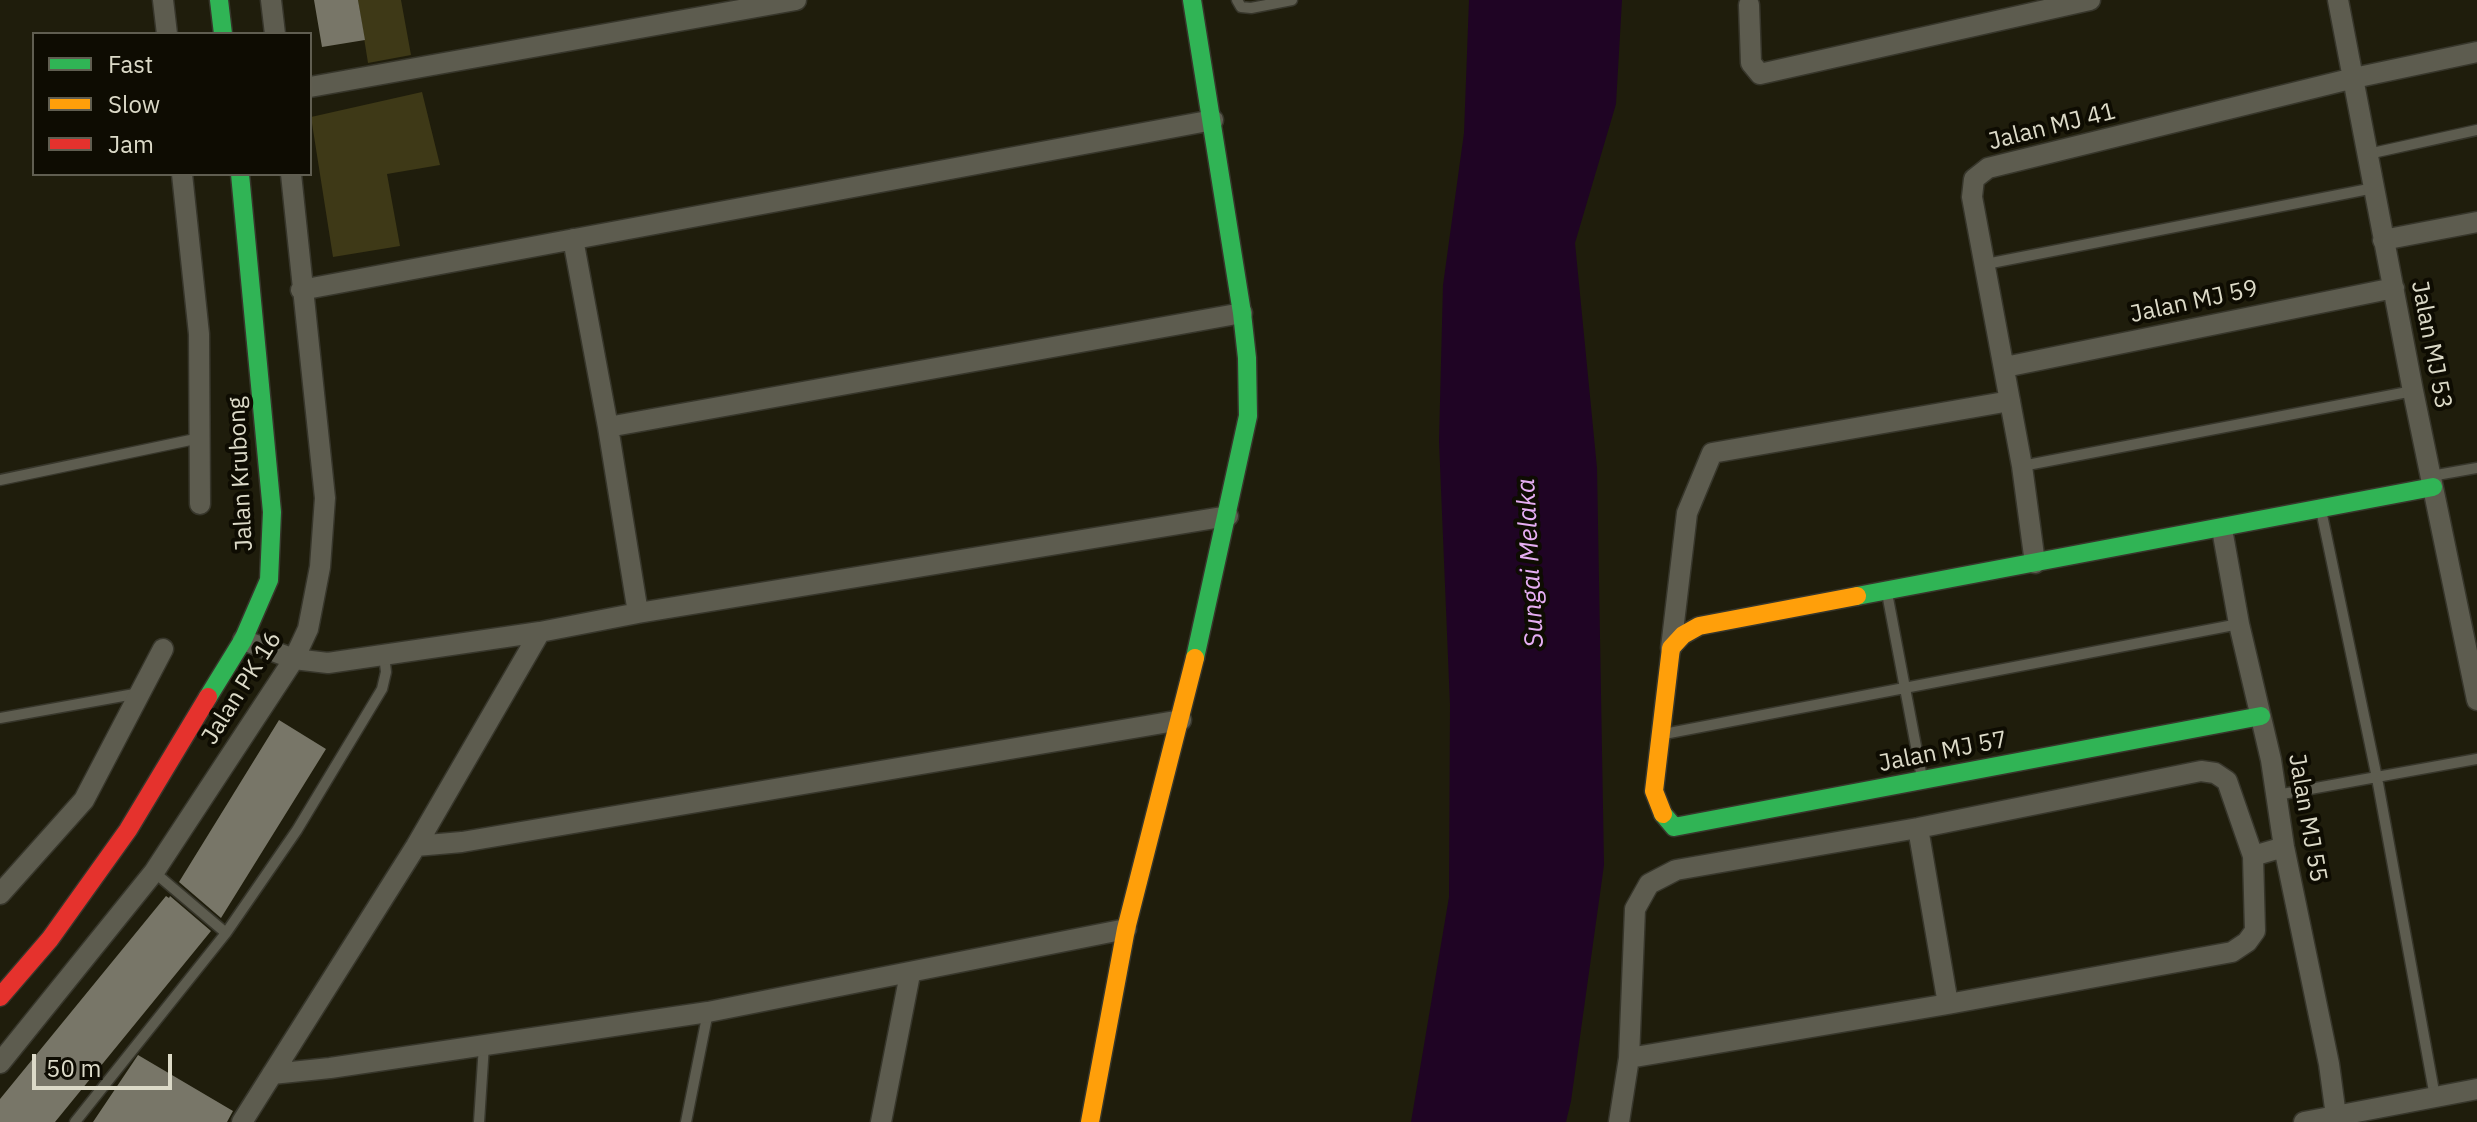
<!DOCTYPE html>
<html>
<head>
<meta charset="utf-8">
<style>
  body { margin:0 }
  #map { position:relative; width:2477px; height:1122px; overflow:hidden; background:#1f1d0c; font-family:"IBM Plex Sans",sans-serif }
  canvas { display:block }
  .legend { position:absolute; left:32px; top:32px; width:280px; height:144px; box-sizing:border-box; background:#0e0c02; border:2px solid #605e51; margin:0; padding:10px 14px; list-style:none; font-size:24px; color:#dcdac8 }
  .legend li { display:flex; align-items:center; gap:16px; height:40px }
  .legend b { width:40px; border:2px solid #605e51 }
  .scale { position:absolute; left:32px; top:1054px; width:140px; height:36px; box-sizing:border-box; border:4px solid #dcdac8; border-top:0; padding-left:10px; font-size:24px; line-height:28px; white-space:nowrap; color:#dcdac8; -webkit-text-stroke:6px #0e0c02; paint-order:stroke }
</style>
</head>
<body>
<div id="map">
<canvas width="2477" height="1122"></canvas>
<ul class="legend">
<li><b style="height:10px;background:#30b455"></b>Fast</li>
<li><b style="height:10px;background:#ff9f0a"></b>Slow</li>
<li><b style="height:10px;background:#e5322d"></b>Jam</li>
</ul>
<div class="scale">50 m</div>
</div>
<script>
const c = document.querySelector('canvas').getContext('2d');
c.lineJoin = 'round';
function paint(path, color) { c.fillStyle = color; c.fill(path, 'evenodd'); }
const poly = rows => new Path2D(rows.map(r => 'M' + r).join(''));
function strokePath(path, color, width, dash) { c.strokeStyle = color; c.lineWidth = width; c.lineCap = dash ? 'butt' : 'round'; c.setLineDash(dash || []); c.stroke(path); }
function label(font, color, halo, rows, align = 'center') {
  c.font = font + ' "IBM Plex Sans",sans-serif'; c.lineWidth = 8; c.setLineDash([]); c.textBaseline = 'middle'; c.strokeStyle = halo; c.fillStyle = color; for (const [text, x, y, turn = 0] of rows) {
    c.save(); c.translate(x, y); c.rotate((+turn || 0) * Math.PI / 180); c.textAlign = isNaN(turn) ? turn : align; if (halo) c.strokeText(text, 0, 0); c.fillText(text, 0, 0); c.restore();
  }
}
const green = poly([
  [358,0,401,0,411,55,368,63],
  [422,92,440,165,387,174,400,246,333,257,311,117]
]);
const water = poly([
  [1469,0,1622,0,1616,104,1575,243,1597,468,1604,865,1571,1101,1566,1122,1411,1122,1449,897,1450,705,1439,441,1443,285,1464,133]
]);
const building = poly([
  [314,0,358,0,365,40,322,47],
  [279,720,326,749,221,918,179,882],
  [166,896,169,898,170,896,211,931,55,1122,0,1122,0,1099],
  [138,1055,233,1111,227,1122,93,1122]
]);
const lane = poly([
  [1237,0,1241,7,1251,8,1292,0],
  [2368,154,2477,130],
  [1986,264,2374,188],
  [2022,466,2413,391],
  [2431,476,2477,468],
  [0,480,200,438],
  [2321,510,2377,778,2435,1097],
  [1887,593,1922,778],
  [0,718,140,693],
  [1664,734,2239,624],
  [2277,795,2477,759],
  [154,872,226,933],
  [75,1122,226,933,297,830,382,689,386,672,384,655],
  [479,1122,484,1045],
  [686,1122,708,1012]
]);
const street = poly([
  [163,0,167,34],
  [271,0,275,34],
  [2338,0,2413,391,2477,700],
  [1749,5,1751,63,1760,74,2090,0],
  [310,87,796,0],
  [182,174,199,334,200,504],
  [573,239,608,427,638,613],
  [2383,240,2477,222],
  [301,290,1213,120],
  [2005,367,2394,288],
  [608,427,1242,313],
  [2222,529,2239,624,2271,760,2284,847,2329,1064,2336,1116],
  [2035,563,2022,466,1972,197,1974,179,1988,168,2354,78,2477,52],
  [243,640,294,659,328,663,540,632,638,613,1228,516],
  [1671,648,1687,513,1712,453,2010,401],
  [1918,828,1948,1004],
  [416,846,462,842,1181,720],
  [0,894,84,800,163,649],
  [1629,1058,1948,1004,2232,952,2247,942,2255,931,2253,856],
  [0,1063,154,872,294,659,308,629,320,567,325,498,291,174],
  [272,1074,330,1068,708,1012,1126,929],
  [242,1122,416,846,540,632],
  [881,1122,910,974],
  [1619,1122,1629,1058,1635,909,1649,884,1676,870,1918,828,2201,771,2215,773,2227,781,2253,856,2284,847],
  [2304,1122,2477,1089]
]);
const fast = poly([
  [219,0,223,34],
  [1192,0,1242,313,1247,358,1248,416,1195,658],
  [1857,596,2433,487],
  [208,697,243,640,269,580,272,512,240,174],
  [1663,814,1674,827,2261,716]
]);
const slow = poly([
  [1663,814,1654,791,1671,648,1683,635,1699,626,1857,596],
  [1090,1122,1126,929,1195,658]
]);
const jam = poly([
  [0,997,50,939,128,830,208,697]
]);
const streetNames = [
  ["Jalan MJ 41",2052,127,-14],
  ["Jalan MJ 59",2194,302,-12],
  ["Jalan MJ 53",2431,345,79],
  ["Jalan Krubong",241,474,-93],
  ["Jalan PK 16",242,688,-58],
  ["Jalan MJ 57",1943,752,-11],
  ["Jalan MJ 55",2307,818,80]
];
const waterNames = [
  ["Sungai Melaka",1531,563,-93]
];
paint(green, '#3e3917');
paint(water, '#1f0424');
paint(building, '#787668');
strokePath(lane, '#37362b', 13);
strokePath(street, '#37362b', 23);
strokePath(fast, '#37362b', 21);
strokePath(slow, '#37362b', 21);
strokePath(jam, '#37362b', 21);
strokePath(lane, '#5d5c4f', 10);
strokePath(street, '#5d5c4f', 20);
strokePath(fast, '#30b455', 18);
strokePath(slow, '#ff9f0a', 18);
strokePath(jam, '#e5322d', 18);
label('24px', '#dcdac8', '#0e0c02', streetNames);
label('italic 26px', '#e6aef3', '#0e0c02', waterNames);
</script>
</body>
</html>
